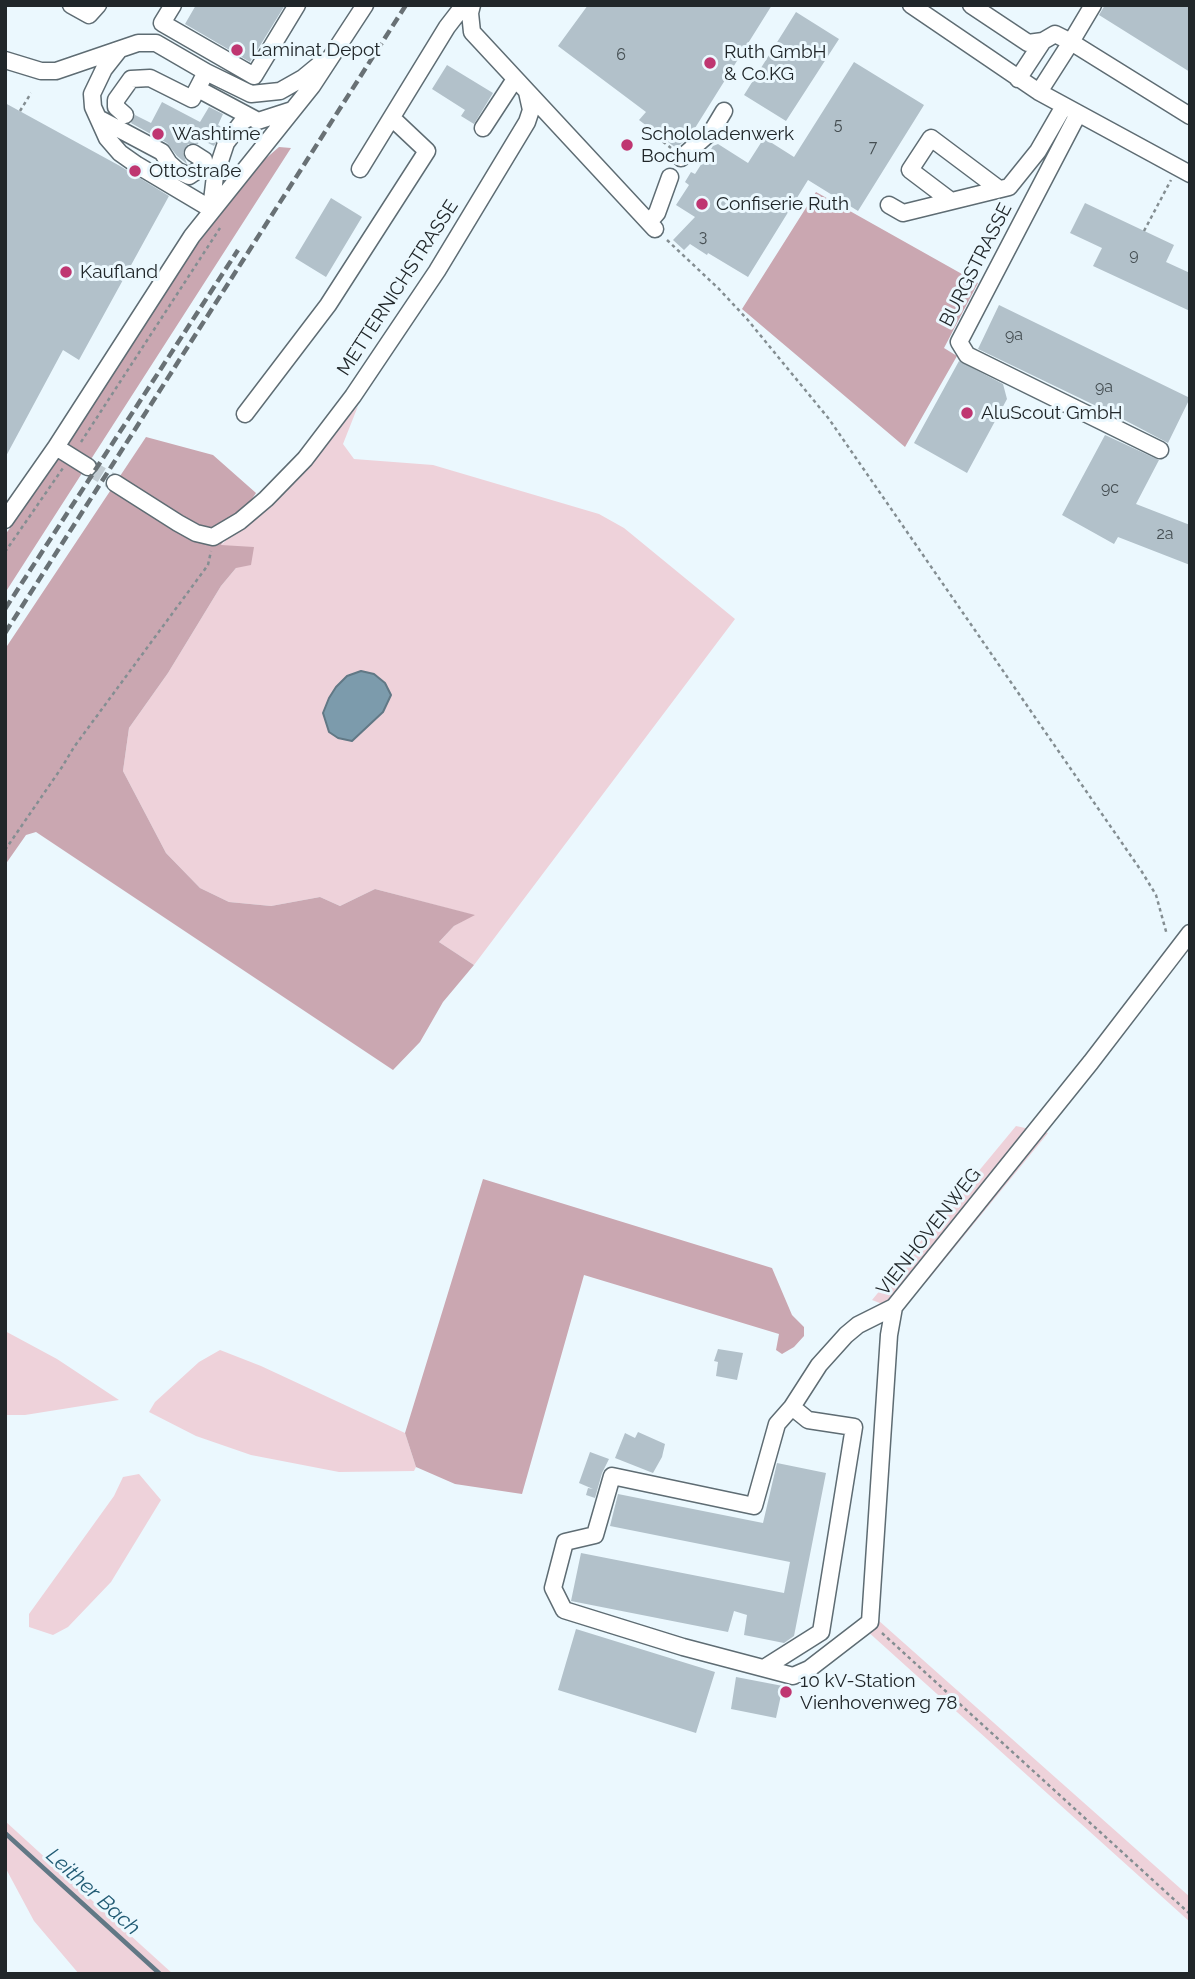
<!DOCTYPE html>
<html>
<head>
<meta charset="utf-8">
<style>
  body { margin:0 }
  #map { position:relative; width:1195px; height:1979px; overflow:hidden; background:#ebf8fe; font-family:Raleway,sans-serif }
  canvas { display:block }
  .frame { position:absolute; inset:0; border:7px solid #21272a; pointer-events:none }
</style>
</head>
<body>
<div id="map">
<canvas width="1195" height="1979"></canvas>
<div class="frame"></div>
</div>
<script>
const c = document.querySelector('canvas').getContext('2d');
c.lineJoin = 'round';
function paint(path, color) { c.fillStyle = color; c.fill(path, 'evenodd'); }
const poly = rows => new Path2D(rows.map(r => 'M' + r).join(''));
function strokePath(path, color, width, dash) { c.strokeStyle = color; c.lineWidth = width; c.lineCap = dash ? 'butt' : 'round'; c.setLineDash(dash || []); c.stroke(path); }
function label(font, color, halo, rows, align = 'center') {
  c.font = font + ' Raleway,sans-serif'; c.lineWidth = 6; c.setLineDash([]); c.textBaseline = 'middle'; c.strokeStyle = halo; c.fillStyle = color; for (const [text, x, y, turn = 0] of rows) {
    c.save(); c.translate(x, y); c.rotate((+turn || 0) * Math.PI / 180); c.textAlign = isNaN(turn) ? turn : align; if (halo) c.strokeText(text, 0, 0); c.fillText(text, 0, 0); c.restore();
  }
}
const green = poly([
  [358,406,343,444,354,459,433,465,599,514,624,528,735,619,474,965,439,942,454,926,473,915,375,889,340,906,320,897,271,906,229,902,200,888,166,853,123,771,129,728,168,673,221,586,236,568,221,545,306,465],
  [1016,1126,1048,1133,928,1280,908,1302,898,1310,872,1300],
  [5,1331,57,1359,119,1400,25,1415,5,1415],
  [220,1350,261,1366,405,1433,416,1467,414,1471,339,1472,251,1455,196,1436,149,1412,155,1402,199,1362],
  [139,1474,161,1500,111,1582,68,1627,53,1635,29,1627,29,1614,114,1496,123,1477],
  [878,1620,1190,1897,1190,1922,866,1630],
  [5,1821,141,1945,173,1974,79,1974,34,1921,5,1867]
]);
const forest = poly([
  [279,147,291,148,5,593,5,535,58,460,184,262,255,168],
  [816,192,978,283,944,348,957,356,905,447,742,309],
  [146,437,213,455,256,493,221,545,254,547,251,565,236,568,221,586,168,673,129,728,123,771,166,853,200,888,229,902,271,906,320,897,340,906,375,889,475,915,454,926,439,942,474,965,443,1002,420,1042,393,1070,36,832,26,835,5,865,5,649],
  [483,1179,772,1268,792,1315,804,1327,804,1336,794,1347,782,1354,776,1350,779,1334,584,1275,522,1494,455,1484,416,1467,405,1433]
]);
const water = poly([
  [361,671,374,674,385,683,391,695,383,712,352,741,338,738,329,732,323,713,329,698,336,687,347,676,361,671]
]);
const stream = poly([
  [5,1833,160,1974]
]);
const building = poly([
  [196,5,285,5,250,62,185,24],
  [588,5,772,5,690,136,676,148,639,120,646,112,558,46],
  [1105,5,1190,5,1190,72,1099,15],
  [796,12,839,39,786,121,744,95],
  [854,62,924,105,858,211,808,180,748,277,708,253,707,255,690,244,684,250,673,240,695,217,676,205,689,185,685,182,691,172,695,174,713,146,718,144,748,163,764,138,794,157],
  [447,65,493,93,474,124,461,116,465,110,432,89],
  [162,102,200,122,209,107,223,114,218,125,224,128,214,146,200,139,198,144,188,144,183,153,187,164,177,156,167,143,131,123,135,115,151,123],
  [5,103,120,166,169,196,79,360,63,350,5,458],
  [331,198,362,217,326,277,295,258],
  [1085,203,1174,245,1166,262,1190,273,1190,311,1093,266,1102,248,1070,233],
  [999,305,1190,398,1168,443,1115,415,978,349],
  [959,361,1003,384,1007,399,967,473,914,443],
  [1105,435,1159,460,1136,504,1190,525,1190,565,1118,537,1114,544,1062,515],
  [718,1349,743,1353,737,1380,716,1376,718,1362,714,1361],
  [638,1432,665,1444,662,1457,653,1473,615,1458,625,1433,635,1438],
  [590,1452,609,1459,602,1473,595,1498,586,1495,588,1488,593,1489,579,1483],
  [777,1463,826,1473,794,1636,784,1643,744,1635,747,1615,734,1611,728,1632,571,1601,581,1553,784,1593,790,1562,610,1526,618,1494,763,1523],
  [576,1629,715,1672,696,1733,558,1690],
  [736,1677,783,1686,776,1718,731,1709]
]);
const minorTunnel = poly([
  [88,467,115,483]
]);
const path = poly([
  [20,111,31,93],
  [652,133,671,148],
  [1144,231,1171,180],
  [667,240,719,289,747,319,829,419,1142,872,1156,895,1167,935],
  [81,442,220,228],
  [5,552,63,468],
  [5,850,62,767,74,747,208,565,211,551],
  [882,1633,1190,1914]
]);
const minor = poly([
  [71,5,89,15,98,5],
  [173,5,162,23,254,76,297,5],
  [472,5,470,13,472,32,655,229],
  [911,5,1039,92,1190,174],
  [971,5,1028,43,1043,41,1055,34,1071,42,1039,92],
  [1093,5,1071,42,1190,116],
  [119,50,104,69,92,94,93,107,107,138,120,153,137,165,211,209],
  [5,60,41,71,56,71,138,43,156,43,206,72,251,94,280,91,303,78,320,64],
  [1018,79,1043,41],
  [198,89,258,121,292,110],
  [1078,114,959,342,967,355,1160,450],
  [125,115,116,107,116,100,131,79,150,78,192,99,206,72],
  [98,118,162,152,169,163,178,171,189,176,204,166,204,160,193,153],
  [483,128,515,79],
  [681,158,712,131,724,111],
  [360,169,447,27,464,5],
  [951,201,910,170,931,138,999,189],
  [889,205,903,213,1009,187,1038,151,1064,106],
  [211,209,215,176,226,143,242,122,250,117],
  [649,222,657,213,670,177],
  [245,414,328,305,427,151,392,118],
  [56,447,88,467],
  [115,483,178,523,196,533,213,537,240,521,266,499,305,459,353,396,437,271,527,122,531,110,527,92],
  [5,520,56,447,192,236,312,86,365,5],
  [894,1307,858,1325,846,1335,819,1365,792,1407,777,1424,754,1506,612,1476,595,1535,565,1542,553,1588,564,1610,683,1647,793,1676,809,1669,870,1622,889,1335,894,1307,1091,1062,1190,933],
  [764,1668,821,1632,854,1427,808,1420,792,1407]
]);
const rail = poly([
  [5,609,238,250],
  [5,633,406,5]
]);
const markers = [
  [237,50,7,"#bf3671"],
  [710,63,7,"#bf3671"],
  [158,134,7,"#bf3671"],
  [627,145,7,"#bf3671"],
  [135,171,7,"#bf3671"],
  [702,204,7,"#bf3671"],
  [66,272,7,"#bf3671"],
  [967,413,7,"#bf3671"],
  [786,1692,7,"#bf3671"]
];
const numberNames = [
  ["6",621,55],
  ["5",838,125],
  ["7",873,147],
  ["3",703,237],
  ["9",1134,255],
  ["9a",1014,335],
  ["9a",1104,387],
  ["9c",1110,488],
  ["2a",1165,534]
];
const poiNames = [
  ["Laminat Depot",251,50],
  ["Ruth GmbH",724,52],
  ["& Co.KG",724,74],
  ["Washtime",172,134],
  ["Schololadenwerk",641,134],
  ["Bochum",641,156],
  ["Ottostraße",149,171],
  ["Confiserie Ruth",716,204],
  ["Kaufland",80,272],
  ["AluScout GmbH",981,413],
  ["10 kV-Station",800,1681],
  ["Vienhovenweg 78",800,1703]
];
const streetNames = [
  ["BURGSTRASSE",976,265,-63],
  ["METTERNICHSTRASSE",398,288,-57],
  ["VIENHOVENWEG",929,1232,-52]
];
const waterNames = [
  ["Leither Bach",93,1892,42]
];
paint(green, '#eed2da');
paint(forest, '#caa7b1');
paint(water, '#7c9bac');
strokePath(water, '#617885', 2);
strokePath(stream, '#617885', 4.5);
paint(building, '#b2c1ca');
strokePath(minorTunnel, '#c3ced4', 16, [16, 8]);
strokePath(minor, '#5e6c73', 19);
strokePath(path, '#848e92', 2.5, [3.5, 3.5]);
strokePath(minor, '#fff', 16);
strokePath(rail, '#697175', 4.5, [10, 5]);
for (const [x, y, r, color] of markers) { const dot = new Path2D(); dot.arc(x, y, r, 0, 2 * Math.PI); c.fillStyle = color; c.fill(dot); strokePath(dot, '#ebf8fe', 2.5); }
label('16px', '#454e52', null, numberNames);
label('19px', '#21272a', '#ebf8fe', poiNames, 'left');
label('19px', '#21272a', '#ebf8fe', streetNames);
label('italic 21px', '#215b74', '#ebf8fe', waterNames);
</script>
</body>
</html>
